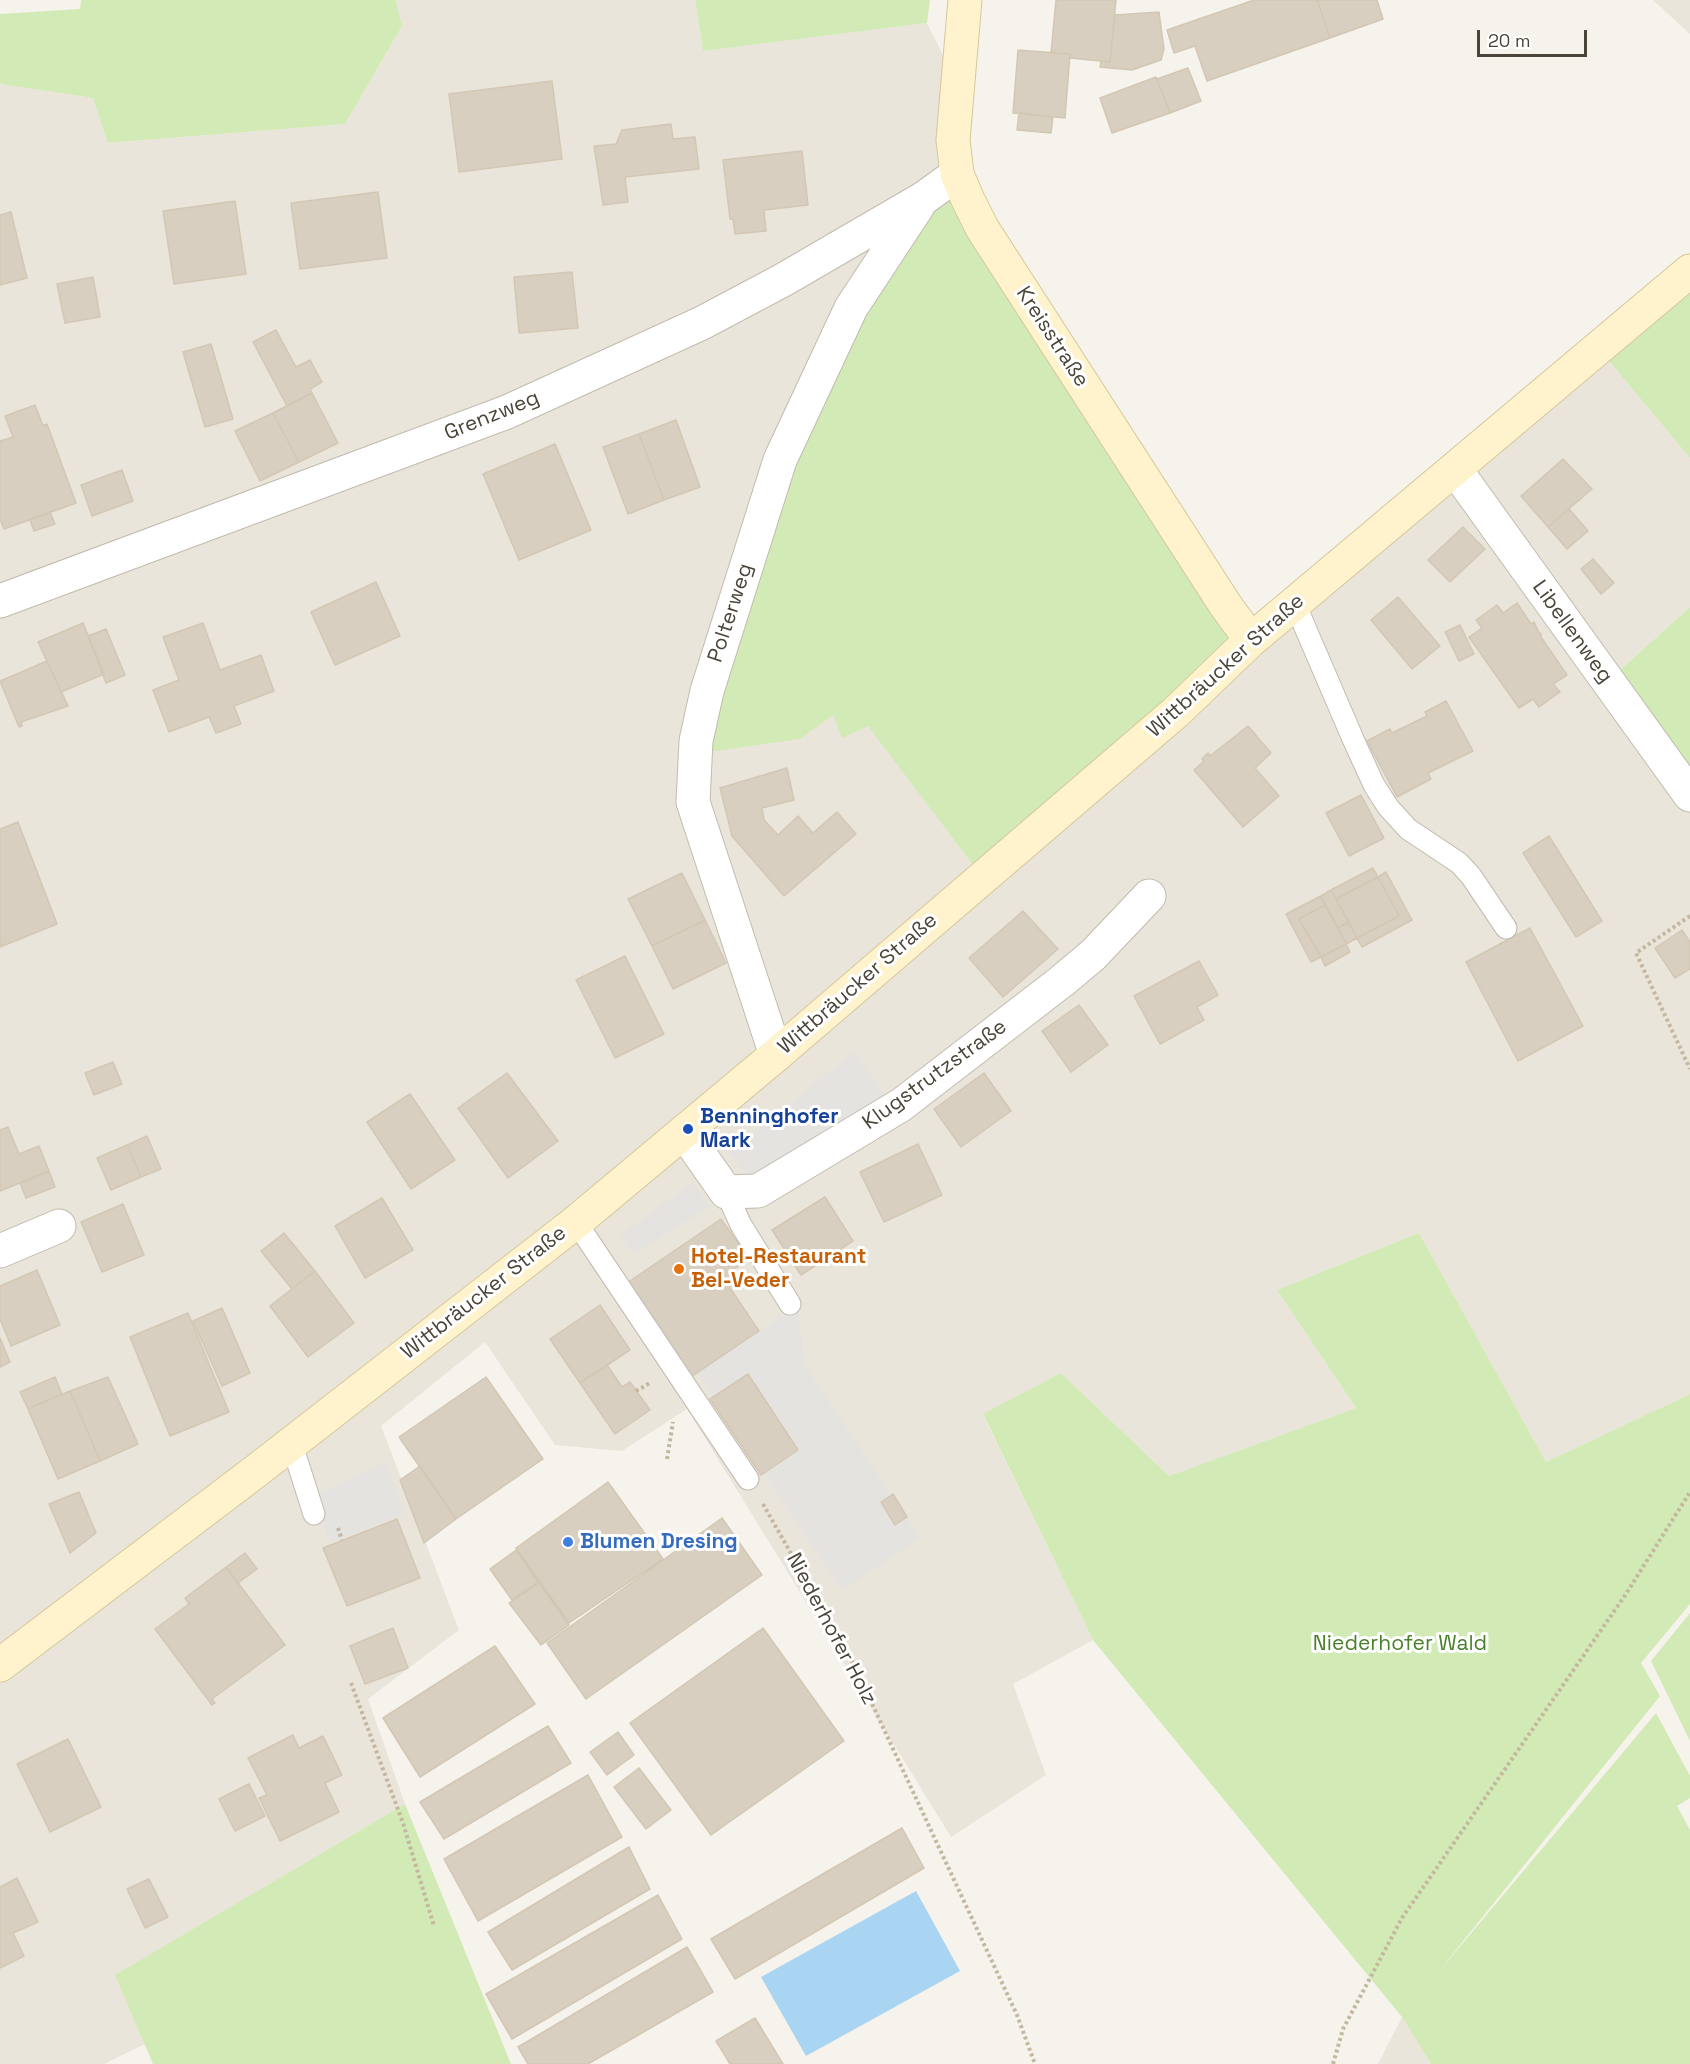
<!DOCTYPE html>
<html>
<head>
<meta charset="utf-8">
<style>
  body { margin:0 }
  #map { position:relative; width:1690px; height:2064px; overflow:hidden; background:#f6f3ec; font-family:"Space Grotesk",sans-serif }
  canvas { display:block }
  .scale { position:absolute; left:1477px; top:30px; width:110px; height:27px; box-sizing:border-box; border:3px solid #4b4439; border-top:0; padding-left:8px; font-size:18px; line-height:21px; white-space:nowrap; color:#4b4439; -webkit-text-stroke:4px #fff; paint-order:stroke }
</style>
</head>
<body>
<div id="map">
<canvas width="1690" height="2064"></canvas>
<div class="scale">20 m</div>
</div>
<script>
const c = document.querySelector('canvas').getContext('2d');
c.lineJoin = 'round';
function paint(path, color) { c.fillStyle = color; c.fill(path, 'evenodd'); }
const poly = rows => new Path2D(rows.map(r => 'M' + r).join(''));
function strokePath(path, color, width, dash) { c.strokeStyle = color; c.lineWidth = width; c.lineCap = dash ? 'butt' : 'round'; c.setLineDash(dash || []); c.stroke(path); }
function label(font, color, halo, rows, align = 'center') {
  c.font = font + ' "Space Grotesk",sans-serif'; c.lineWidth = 6; c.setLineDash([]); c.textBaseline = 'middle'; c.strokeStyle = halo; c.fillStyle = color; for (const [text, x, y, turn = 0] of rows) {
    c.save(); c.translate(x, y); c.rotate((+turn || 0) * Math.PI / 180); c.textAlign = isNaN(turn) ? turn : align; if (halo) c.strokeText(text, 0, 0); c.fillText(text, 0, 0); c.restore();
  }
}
const residential = poly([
  [396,0,695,0,703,51,927,23,957,83,833,715,868,725,982,877,1599,349,1690,458,1690,607,1608,681,1690,795,1690,1394,1546,1462,1419,1233,1277,1290,1356,1408,1169,1476,1061,1373,983,1415,1093,1640,1013,1684,1046,1775,951,1837,687,1409,622,1451,555,1445,485,1342,381,1426,459,1630,368,1699,405,1804,116,1975,145,2044,104,2064,0,2064,0,84,93,98,109,143,345,124,402,26],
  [1653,0,1690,0,1690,34],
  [1402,2017,1431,2064,1378,2064]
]);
const green = poly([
  [81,0,396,0,402,26,345,124,108,143,93,98,0,84,0,14,80,9],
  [695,0,930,0,927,23,703,51],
  [957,174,1251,640,982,877,868,726,842,738,833,715,800,739,708,752,724,670,790,464,863,315],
  [1690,271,1690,458,1599,349],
  [1690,607,1690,795,1608,681],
  [1419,1233,1546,1462,1690,1394,1690,1604,1641,1663,1660,1696,1436,1975,1656,1713,1690,1776,1690,1798,1677,1806,1690,1830,1690,2064,1431,2064,1402,2017,1093,1640,983,1414,1061,1373,1169,1476,1356,1408,1277,1290],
  [1690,1613,1690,1741,1651,1661],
  [405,1804,511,2064,153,2064,115,1975]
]);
const parking = poly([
  [854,1052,889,1102,766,1173,747,1174,728,1153],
  [692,1183,710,1206,634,1254,620,1236],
  [798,1305,804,1364,920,1538,842,1590,697,1373],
  [386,1461,404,1514,329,1543,316,1495]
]);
const water = poly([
  [916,1891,960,1971,806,2056,761,1977]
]);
const building = poly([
  [1056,0,1116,0,1110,62,1070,58,1070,54,1051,53,1056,0],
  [1254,0,1317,0,1330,38,1207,81,1195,46,1174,53,1167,30,1254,0],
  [1317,0,1377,0,1383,19,1330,38,1317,0],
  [1159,12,1164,49,1161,60,1132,70,1100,67,1101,61,1110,62,1115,15,1159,12],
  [1018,50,1070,54,1065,118,1013,113,1018,50],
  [1188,68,1201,101,1170,113,1157,79,1188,68],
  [1156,77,1170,113,1112,133,1100,98,1156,77],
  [552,81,562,159,459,172,449,94,552,81],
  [1019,113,1053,117,1051,133,1017,130,1019,113],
  [671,124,673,139,695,137,699,169,625,177,628,202,603,205,594,146,616,144,622,130,671,124],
  [802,151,808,205,764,210,766,231,735,234,733,219,730,219,723,160,802,151],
  [378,192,387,258,300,269,291,203,378,192],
  [235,201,246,274,174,284,163,211,235,201],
  [11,212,27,278,0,285,0,215,11,212],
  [572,272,578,328,519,333,514,277,572,272],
  [93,277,100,317,65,323,57,284,93,277],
  [276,330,296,367,310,360,322,382,310,389,312,393,287,406,253,342,276,330],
  [211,344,233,419,205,427,183,352,211,344],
  [312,393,338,443,299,462,273,413,312,393],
  [35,405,43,426,47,424,76,503,4,529,0,519,0,441,13,437,5,416,35,405],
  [273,413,299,462,260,481,235,431,273,413],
  [676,420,700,487,664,500,639,434,676,420],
  [639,434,664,500,628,514,603,447,639,434],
  [555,444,591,530,519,560,483,474,555,444],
  [1563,459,1592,489,1548,527,1521,496,1563,459],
  [122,470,133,501,92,516,81,485,122,470],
  [1569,509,1588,531,1567,549,1548,527,1569,509],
  [50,512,55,524,34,531,30,520,50,512],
  [1463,527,1485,549,1450,582,1428,560,1463,527],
  [1593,559,1614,583,1601,594,1581,569,1593,559],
  [376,582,400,636,335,665,311,612,376,582],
  [1398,597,1440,646,1412,669,1371,620,1398,597],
  [1517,603,1531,624,1534,622,1540,635,1541,633,1541,637,1567,675,1553,684,1560,692,1539,707,1533,699,1519,708,1469,637,1482,628,1476,620,1497,605,1503,613,1517,603],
  [83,623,104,674,61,692,38,642,83,623],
  [203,623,220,670,261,655,274,691,234,706,241,724,216,733,209,717,169,732,153,690,179,680,163,637,203,623],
  [1460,625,1474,654,1459,661,1445,632,1460,625],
  [106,629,125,675,106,683,88,636,106,629],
  [47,661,68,706,21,722,22,726,19,727,0,681,47,661],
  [1446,701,1473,751,1428,773,1431,779,1397,797,1367,741,1390,729,1392,733,1427,716,1425,712,1446,701],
  [1248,726,1271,753,1255,768,1279,796,1243,827,1194,770,1204,761,1202,759,1208,753,1210,756,1248,726],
  [787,768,794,800,762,808,764,820,778,835,798,816,813,833,837,812,856,834,784,896,732,836,720,788,787,768],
  [1361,795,1384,838,1349,856,1326,813,1361,795],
  [18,822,57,924,0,947,0,829,18,822],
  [1549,836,1602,921,1576,937,1523,853,1549,836],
  [1373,868,1378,877,1336,899,1331,890,1373,868],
  [1386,872,1412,920,1362,947,1357,938,1399,916,1378,877,1386,872],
  [682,873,705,920,652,946,628,899,682,873],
  [1378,877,1399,916,1357,938,1336,899,1378,877],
  [1331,890,1349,922,1338,928,1321,896,1331,890],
  [1321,896,1325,905,1299,919,1321,957,1311,962,1286,914,1321,896],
  [1325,905,1346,944,1321,957,1299,919,1325,905],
  [1023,911,1058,949,1003,997,969,958,1023,911],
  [705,920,726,963,673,989,652,946,705,920],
  [1349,922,1357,938,1346,944,1338,928,1349,922],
  [1530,928,1583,1026,1518,1061,1466,962,1530,928],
  [1682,930,1690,942,1690,969,1675,978,1655,948,1682,930],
  [1346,944,1350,952,1325,966,1321,957,1346,944],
  [625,956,664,1034,615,1058,576,980,625,956],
  [1199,961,1218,995,1197,1007,1204,1020,1160,1044,1134,996,1199,961],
  [1079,1005,1108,1045,1071,1072,1042,1031,1079,1005],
  [113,1062,122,1084,94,1095,85,1073,113,1062],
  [507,1073,558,1141,508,1178,458,1108,507,1073],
  [984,1073,1011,1111,961,1147,934,1109,984,1073],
  [410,1094,455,1160,411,1189,367,1122,410,1094],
  [8,1127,19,1154,39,1146,49,1171,0,1191,0,1130,8,1127],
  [147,1136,161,1169,141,1177,127,1145,147,1136],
  [918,1144,942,1195,884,1222,860,1172,918,1144],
  [127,1145,141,1177,111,1190,97,1158,127,1145],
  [49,1171,55,1187,26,1198,20,1183,49,1171],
  [825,1197,853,1241,801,1275,772,1230,825,1197],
  [382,1198,413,1250,365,1278,335,1226,382,1198],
  [123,1204,144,1255,102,1272,81,1222,123,1204],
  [721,1219,749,1259,734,1269,741,1280,730,1288,759,1331,691,1377,627,1283,721,1219],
  [284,1233,315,1271,292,1289,261,1251,284,1233],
  [37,1270,60,1325,11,1346,0,1319,0,1286,37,1270],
  [315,1271,354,1323,308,1357,270,1306,315,1271],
  [600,1305,630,1350,580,1383,550,1339,600,1305],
  [222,1308,250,1373,222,1386,193,1321,222,1308],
  [188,1313,229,1412,170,1436,130,1337,188,1313],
  [0,1338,10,1362,0,1367,0,1338],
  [607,1365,622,1387,630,1382,650,1410,615,1434,580,1383,607,1365],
  [748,1374,798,1450,761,1475,710,1399,748,1374],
  [55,1377,62,1394,28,1409,20,1392,55,1377],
  [108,1377,138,1444,100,1461,70,1391,108,1377],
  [486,1377,543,1459,456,1519,399,1437,486,1377],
  [70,1391,100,1461,58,1479,28,1409,70,1391],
  [420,1466,456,1519,424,1543,400,1480,420,1466],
  [608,1482,663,1559,569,1623,516,1548,608,1482],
  [79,1492,96,1533,70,1553,49,1504,79,1492],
  [893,1494,907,1517,895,1525,881,1502,893,1494],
  [722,1518,762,1575,586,1699,547,1643,722,1518],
  [397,1519,420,1578,347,1606,323,1548,397,1519],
  [516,1550,538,1582,512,1600,490,1569,516,1550],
  [245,1553,257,1569,238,1583,226,1567,245,1553],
  [226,1567,285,1645,212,1699,215,1703,212,1705,155,1629,189,1604,185,1598,226,1567],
  [539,1583,569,1625,541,1645,509,1603,539,1583],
  [393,1628,408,1668,365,1684,350,1646,393,1628],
  [763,1628,844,1741,711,1835,630,1723,763,1628],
  [495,1646,535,1704,420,1777,383,1718,495,1646],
  [548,1726,571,1763,444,1839,420,1802,548,1726],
  [618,1732,634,1755,607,1775,590,1752,618,1732],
  [293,1735,299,1748,323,1736,342,1775,325,1783,339,1812,280,1841,259,1798,267,1795,248,1758,293,1735],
  [68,1739,101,1807,50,1832,17,1764,68,1739],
  [639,1768,671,1810,646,1829,614,1787,639,1768],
  [588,1775,622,1837,478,1921,444,1859,588,1775],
  [249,1784,265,1816,235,1831,219,1799,249,1784],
  [902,1828,924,1868,735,1979,711,1939,902,1828],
  [629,1847,650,1889,512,1970,488,1932,629,1847],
  [17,1878,38,1922,13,1933,24,1956,0,1968,0,1887,17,1878],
  [149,1879,168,1917,145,1928,127,1889,149,1879],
  [658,1895,682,1939,512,2039,486,1994,658,1895],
  [687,1947,713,1992,588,2064,528,2064,518,2047,687,1947],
  [755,2018,783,2064,730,2064,716,2041,755,2018]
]);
const path = poly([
  [1690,916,1636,953,1690,1069],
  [636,1391,650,1383],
  [667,1459,673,1422],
  [763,1504,853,1663,1017,2015,1035,2064],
  [338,1528,342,1540],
  [351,1683,403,1823,434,1926],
  [1333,2064,1343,2029,1402,1918,1626,1594,1690,1492]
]);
const service = poly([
  [1295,604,1353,739,1374,785,1388,807,1408,829,1459,863,1471,876,1506,928],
  [726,1192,741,1225,790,1304],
  [576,1222,748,1479],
  [291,1442,314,1514]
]);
const minor = poly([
  [1455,469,1690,795],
  [0,601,507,412,702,323,783,280,924,198,957,174],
  [776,1055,693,802,696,741,707,691,780,460,851,308,918,206],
  [684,1132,726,1192,758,1191,901,1105,1062,981,1093,955,1149,896],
  [0,1251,59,1226]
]);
const secondary = poly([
  [965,0,953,140,957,174,968,200,982,228,1226,606,1251,640],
  [0,1665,256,1471,576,1222,776,1055,1176,712,1251,640,1690,271]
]);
const markers = [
  [688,1129,6,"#1a4fb4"],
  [679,1269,6,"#e8710a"],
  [568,1542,6,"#3f7fe0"]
];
const streetNames = [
  ["Kreisstraße",1052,337,57],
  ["Grenzweg",492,416,-22],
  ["Polterweg",731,613,-72],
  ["Libellenweg",1572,632,54],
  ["Wittbräucker Straße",1226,666,-42],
  ["Wittbräucker Straße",858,984,-41],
  ["Klugstrutzstraße",935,1075,-36],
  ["Wittbräucker Straße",484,1293,-38],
  ["Niederhofer Holz",831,1629,62]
];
const transitNames = [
  ["Benninghofer",700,1117],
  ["Mark",700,1141]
];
const foodNames = [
  ["Hotel-Restaurant",691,1257],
  ["Bel-Veder",691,1281]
];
const shopNames = [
  ["Blumen Dresing",580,1542]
];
const parkNames = [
  ["Niederhofer Wald",1400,1644]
];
paint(residential, '#eae5da');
paint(green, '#d2eab5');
paint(parking, '#e5e3e0');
paint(water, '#a9d4f2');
paint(building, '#d8cfc1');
strokePath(building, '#d3c7b4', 1.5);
strokePath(service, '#c2bbae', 23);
strokePath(minor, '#c2bbae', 35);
strokePath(secondary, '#d6c79b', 35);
strokePath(path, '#c4b79f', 4, [3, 3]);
strokePath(service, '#fff', 21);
strokePath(minor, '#fff', 33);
strokePath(secondary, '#fff3cd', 33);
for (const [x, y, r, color] of markers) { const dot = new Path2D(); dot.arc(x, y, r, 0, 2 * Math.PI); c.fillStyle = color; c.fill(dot); strokePath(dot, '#fff', 2); }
label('21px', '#4b4439', '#fff', streetNames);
label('bold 21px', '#164399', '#fff', transitNames, 'left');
label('bold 21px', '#c56008', '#fff', foodNames, 'left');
label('bold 21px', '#366cbe', '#fff', shopNames, 'left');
label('21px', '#4a7f2a', '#fff', parkNames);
</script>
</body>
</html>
